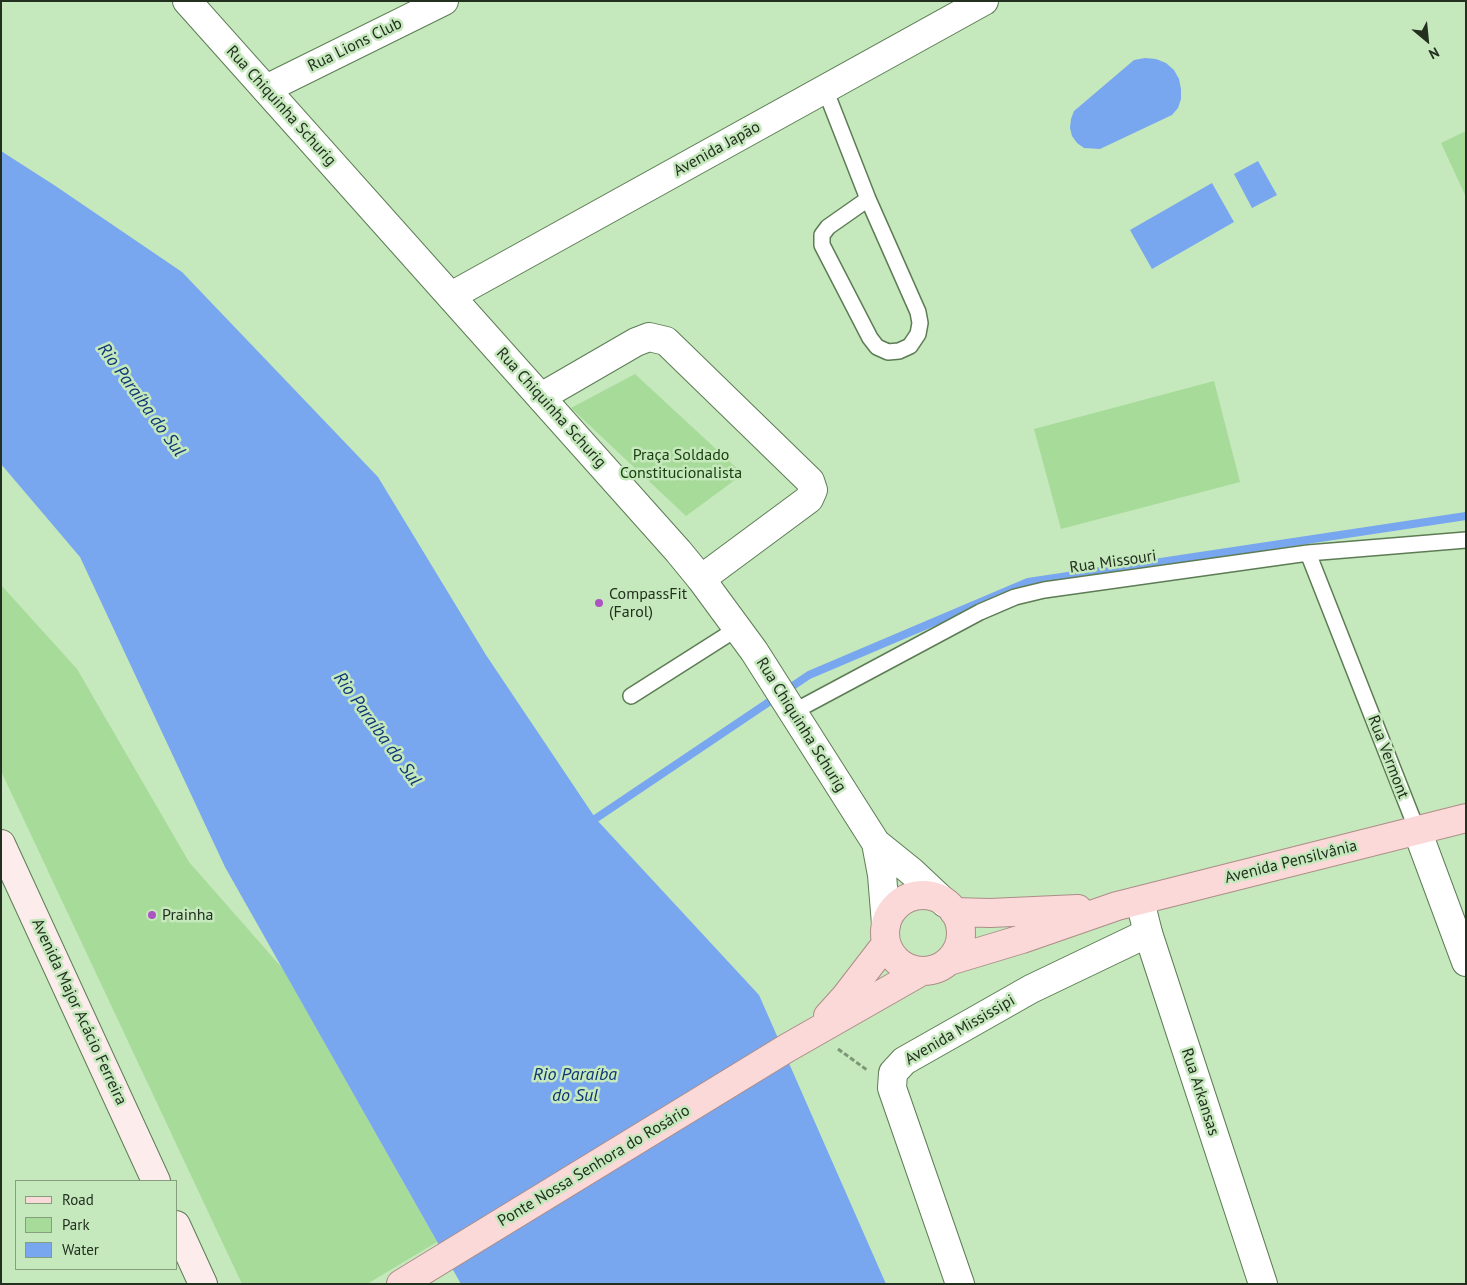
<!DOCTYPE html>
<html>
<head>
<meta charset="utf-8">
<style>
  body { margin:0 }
  #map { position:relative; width:1467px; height:1285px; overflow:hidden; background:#c5e8bc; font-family:"PT Sans",sans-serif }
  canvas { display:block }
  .frame { position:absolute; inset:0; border:2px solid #233020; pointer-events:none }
  .legend { position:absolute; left:15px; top:1180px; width:162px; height:90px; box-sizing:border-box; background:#c5e8bc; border:1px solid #849e7e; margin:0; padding:6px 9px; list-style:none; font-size:15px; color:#233020 }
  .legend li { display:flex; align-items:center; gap:10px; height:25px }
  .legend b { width:25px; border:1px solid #849e7e }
  .north { position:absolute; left:1402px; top:15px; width:50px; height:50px; -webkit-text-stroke:4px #c5e8bc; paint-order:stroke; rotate:152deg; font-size:14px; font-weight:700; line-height:20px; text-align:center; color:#233020 }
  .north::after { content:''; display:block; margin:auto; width:18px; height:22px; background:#233020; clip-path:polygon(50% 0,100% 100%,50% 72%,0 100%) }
</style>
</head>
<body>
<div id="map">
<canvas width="1467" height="1285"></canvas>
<div class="frame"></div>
<ul class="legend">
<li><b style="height:6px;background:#fad9d8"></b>Road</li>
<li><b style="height:14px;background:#a7db99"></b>Park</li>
<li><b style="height:14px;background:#79a7ef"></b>Water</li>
</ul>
<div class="north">N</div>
</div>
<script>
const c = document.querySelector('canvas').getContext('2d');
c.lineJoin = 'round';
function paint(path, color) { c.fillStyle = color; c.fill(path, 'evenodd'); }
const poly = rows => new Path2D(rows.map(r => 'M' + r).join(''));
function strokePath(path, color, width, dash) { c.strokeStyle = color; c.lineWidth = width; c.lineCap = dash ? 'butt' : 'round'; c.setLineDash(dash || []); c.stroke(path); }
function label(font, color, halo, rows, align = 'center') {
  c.font = font + ' "PT Sans",sans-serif'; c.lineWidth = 5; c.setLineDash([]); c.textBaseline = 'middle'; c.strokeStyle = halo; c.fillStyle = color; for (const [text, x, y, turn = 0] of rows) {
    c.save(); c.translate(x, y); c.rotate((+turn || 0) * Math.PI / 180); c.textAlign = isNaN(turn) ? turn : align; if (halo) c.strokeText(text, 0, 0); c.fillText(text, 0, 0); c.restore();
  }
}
const green = poly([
  [1466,131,1466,197,1441,143],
  [635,374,743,474,686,516,571,408],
  [1214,381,1240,482,1061,529,1034,429],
  [1,585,77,669,189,862,283,969,437,1242,367,1284,242,1284,1,771]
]);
const water = poly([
  [1145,58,1156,59,1166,63,1174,70,1179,79,1181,89,1181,99,1178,108,1172,115,1100,149,1084,148,1077,143,1072,136,1070,128,1071,119,1074,111,1134,60],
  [1,151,54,185,182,272,378,477,486,655,596,819,759,995,886,1284,461,1284,225,867,80,557,1,464],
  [1258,161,1277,195,1252,208,1234,174],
  [1212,183,1234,222,1152,269,1130,230]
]);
const stream = poly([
  [589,823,809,675,1028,582,1466,516]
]);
const path = poly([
  [838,1049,867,1070]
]);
const service = poly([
  [825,89,868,199,918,312,920,323,918,334,910,346,899,351,888,352,877,347,870,338,822,245,822,235,828,227,868,199],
  [1308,553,1417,830],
  [631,696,738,628],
  [793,712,980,612,1015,597,1044,590,1308,553,1466,540]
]);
const minor = poly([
  [266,89,444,1],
  [451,296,984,1],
  [541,397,636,342,649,337,666,341,810,481,813,490,809,499,701,579],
  [1417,830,1466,962],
  [960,1284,892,1088,893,1073,904,1061,1031,989,1148,933]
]);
const tertiary = poly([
  [187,1,678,551,701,579,754,651,876,843,912,872,945,903],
  [876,843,882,875,886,924],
  [1140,901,1148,933,1263,1284]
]);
const secondary = poly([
  [1,844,156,1181],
  [176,1225,203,1284]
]);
const primary = poly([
  '885 933a38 38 0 1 1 76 0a38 38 0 1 1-76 0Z',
  [954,912,990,913,1078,909],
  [949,961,1022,939,1117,906,1466,818],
  [828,1016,846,996,886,944],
  [401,1284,787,1048,922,971]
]);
const markers = [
  [599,603,5,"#ac54c2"],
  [152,915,5,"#ac54c2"]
];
const streetNames = [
  ["Rua Lions Club",355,45,-26],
  ["Rua Chiquinha Schurig",281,106,48],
  ["Avenida Japão",717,149,-29],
  ["Rua Chiquinha Schurig",551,408,48],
  ["Rua Missouri",1113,562,-8],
  ["Rua Chiquinha Schurig",801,725,58],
  ["Rua Vermont",1388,757,69],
  ["Avenida Pensilvânia",1291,862,-14],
  ["Avenida Major Acácio Ferreira",79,1012,65],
  ["Avenida Mississipi",960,1030,-30],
  ["Rua Arkansas",1200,1092,72],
  ["Ponte Nossa Senhora do Rosário",594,1166,-31]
];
const parkNames = [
  ["Praça Soldado",681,455],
  ["Constitucionalista",681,473]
];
const poiNames = [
  ["CompassFit",609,594],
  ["(Farol)",609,612],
  ["Prainha",162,915]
];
const waterNames = [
  ["Rio Paraíba do Sul",141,400,54],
  ["Rio Paraíba do Sul",377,729,54],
  ["Rio Paraíba",575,1075],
  ["do Sul",575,1096]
];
paint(green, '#a7db99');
paint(water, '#79a7ef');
strokePath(stream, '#79a7ef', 8);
strokePath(service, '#5d7c55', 18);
strokePath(minor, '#5d7c55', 30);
strokePath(tertiary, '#5d7c55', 30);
strokePath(secondary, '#5d7c55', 30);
strokePath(primary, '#ac8d87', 30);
strokePath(path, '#7d9677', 3, [5, 2.5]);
strokePath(service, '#fff', 15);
strokePath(minor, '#fff', 28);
strokePath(tertiary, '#fff', 28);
strokePath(secondary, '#fcecec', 28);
strokePath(primary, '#fad9d8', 28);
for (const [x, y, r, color] of markers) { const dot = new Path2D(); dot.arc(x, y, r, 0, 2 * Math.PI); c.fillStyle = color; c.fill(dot); strokePath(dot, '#c5e8bc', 2); }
label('16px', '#233020', '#c5e8bc', streetNames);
label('16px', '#1b4110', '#c5e8bc', parkNames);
label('16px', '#233020', '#c5e8bc', poiNames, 'left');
label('italic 18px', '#0e3776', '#c5e8bc', waterNames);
</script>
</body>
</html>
